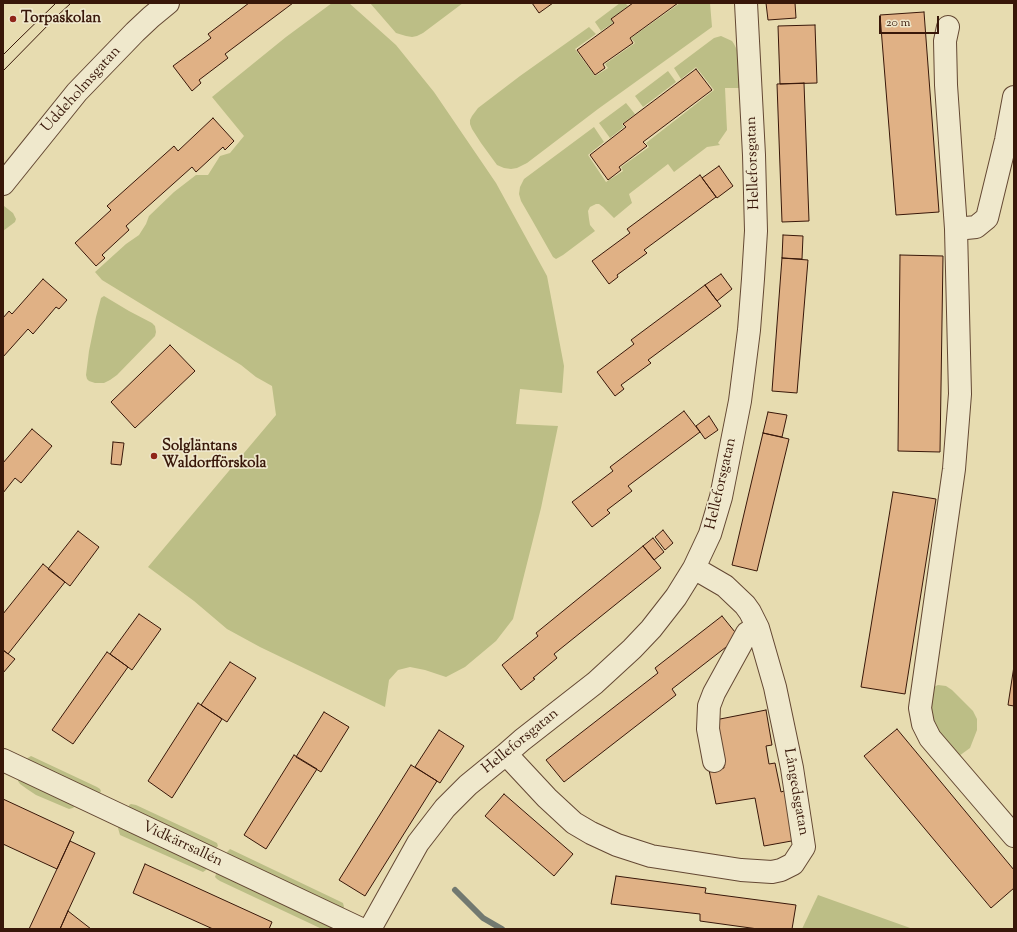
<!DOCTYPE html>
<html>
<head>
<meta charset="utf-8">
<style>
  body { margin:0 }
  #map { position:relative; width:1017px; height:932px; overflow:hidden; background:#e7dcb0; font-family:"Sorts Mill Goudy",serif }
  canvas { display:block }
  .frame { position:absolute; inset:0; border:4px solid #381709; pointer-events:none }
  .scale { position:absolute; left:879px; top:16px; width:60px; height:18px; box-sizing:border-box; border:2px solid #381709; border-top:0; padding-left:5px; font-size:12px; line-height:14px; white-space:nowrap; color:#381709; -webkit-text-stroke:3px #efe8cc; paint-order:stroke }
</style>
</head>
<body>
<div id="map">
<canvas width="1017" height="932"></canvas>
<div class="frame"></div>
<div class="scale">20 m</div>
</div>
<script>
const c = document.querySelector('canvas').getContext('2d');
c.lineJoin = 'round';
function paint(path, color) { c.fillStyle = color; c.fill(path, 'evenodd'); }
const poly = rows => new Path2D(rows.map(r => 'M' + r).join(''));
function strokePath(path, color, width, dash) { c.strokeStyle = color; c.lineWidth = width; c.lineCap = dash ? 'butt' : 'round'; c.setLineDash(dash || []); c.stroke(path); }
function label(font, color, halo, rows, align = 'center') {
  c.font = font + ' "Sorts Mill Goudy",serif'; c.lineWidth = 3.5; c.setLineDash([]); c.textBaseline = 'middle'; c.strokeStyle = halo; c.fillStyle = color; for (const [text, x, y, turn = 0] of rows) {
    c.save(); c.translate(x, y); c.rotate((+turn || 0) * Math.PI / 180); c.textAlign = isNaN(turn) ? turn : align; if (halo) c.strokeText(text, 0, 0); c.fillText(text, 0, 0); c.restore();
  }
}
const green = poly([
  [332,3,349,3,396,45,434,92,496,183,547,276,564,366,562,393,520,389,516,424,558,426,541,508,513,619,496,641,465,667,446,677,425,670,410,667,398,670,389,680,385,707,260,647,227,629,194,601,148,567,276,415,272,386,256,377,241,365,102,280,95,272,126,244,139,235,146,224,149,216,174,192,196,175,208,175,220,156,230,153,244,136,212,97,286,37],
  [370,3,463,3,423,33,417,36,412,37,406,36,396,33],
  [620,3,625,3,628,6,611,19,613,23,601,31,595,22,596,21],
  [680,3,710,3,712,27,598,109,527,163,517,168,511,169,504,168,497,165,481,143,472,129,470,124,470,120,472,116,478,108,520,76,589,27,596,34,575,49,595,76,608,68,605,64,635,43,631,38],
  [721,36,732,41,734,44,737,50,740,72,740,88,725,88,727,130,718,143,720,145,707,147,674,172,668,164,629,194,632,203,614,218,603,207,599,204,596,204,590,207,588,211,589,219,590,225,595,231,563,255,556,259,553,257,532,220,521,201,519,194,520,187,524,179,594,127,604,142,588,155,606,182,623,171,621,167,649,147,646,143,714,90,696,67,681,79,674,68,714,38],
  [668,71,676,82,643,107,635,96],
  [626,103,635,114,622,124,624,127,610,138,599,123],
  [4,206,13,213,16,219,15,222,3,231,3,208],
  [104,296,129,311,152,323,155,326,156,332,155,336,117,375,110,380,104,383,95,383,89,381,87,379,86,375,89,351,96,317,101,298],
  [938,685,946,686,952,690,973,711,977,719,977,730,970,748,959,756,931,725,929,689],
  [31,756,97,787,100,789,101,791,100,793,96,794,26,759],
  [19,778,74,805,74,807,73,808,69,809,36,795,27,789,20,784,18,781],
  [131,804,136,805,211,840,217,843,218,846,216,848,213,848,129,808,129,805],
  [119,826,207,868,206,870,203,872,120,835,118,828],
  [230,849,339,901,343,903,344,907,343,909,228,856,227,852],
  [217,872,335,929,322,929,220,881,217,879,215,877,216,874],
  [818,895,913,929,802,929]
]);
const stream = poly([
  [455,890,483,918,502,929]
]);
const building = poly([
  [249,3,293,3,225,54,228,58,199,80,201,83,192,91,173,66,211,38,208,34,249,3],
  [532,3,553,3,539,13,532,3],
  [633,3,678,3,630,38,633,43,603,64,605,68,595,75,577,50,614,23,611,19,633,3],
  [766,3,795,3,796,18,768,20,766,3],
  [924,12,939,212,896,215,880,15,924,12],
  [815,25,817,83,780,84,778,26,815,25],
  [696,69,712,90,643,142,647,146,619,167,621,170,608,180,590,155,626,127,623,124,696,69],
  [804,83,809,221,782,222,777,84,804,83],
  [213,118,234,141,225,150,223,147,196,172,192,167,126,226,129,230,102,255,105,258,96,266,75,243,111,210,107,206,174,146,178,151,213,118],
  [719,166,733,186,717,198,702,178,719,166],
  [700,175,716,197,644,250,647,253,617,275,618,277,609,284,592,261,630,233,627,229,700,175],
  [783,235,803,236,802,259,782,258,783,235],
  [900,255,943,256,940,452,898,451,900,255],
  [782,258,808,260,797,393,772,391,782,258],
  [721,274,732,289,717,301,705,285,721,274],
  [43,279,67,300,59,309,56,307,33,334,28,329,3,357,3,318,9,311,12,314,43,279],
  [705,285,721,306,648,360,651,363,621,385,624,389,615,396,597,372,634,344,631,340,705,285],
  [170,345,195,371,135,428,111,402,170,345],
  [684,411,700,432,628,486,632,491,607,510,610,513,592,527,572,502,613,471,610,467,684,411],
  [768,412,787,415,782,437,763,433,768,412],
  [709,416,718,430,705,439,696,426,709,416],
  [32,429,52,446,21,483,15,478,3,493,3,463,32,429],
  [763,433,789,439,757,571,732,565,763,433],
  [113,442,124,443,121,465,111,464,113,442],
  [893,492,936,499,905,694,861,687,893,492],
  [663,530,673,543,665,550,655,537,663,530],
  [78,531,99,547,70,586,48,569,78,531],
  [653,538,664,552,654,560,643,546,653,538],
  [643,546,661,568,554,654,557,658,533,678,535,679,521,690,502,665,538,636,536,633,643,546],
  [43,564,65,582,8,654,3,650,3,614,43,564],
  [139,614,161,629,132,670,110,654,139,614],
  [722,616,739,637,672,689,676,695,564,782,546,760,658,673,655,668,722,616],
  [3,650,15,659,3,673,3,650],
  [107,652,128,667,73,744,52,730,107,652],
  [230,662,256,678,227,722,201,705,230,662],
  [1014,666,1014,706,1008,705,1014,666],
  [198,703,222,719,172,798,148,781,198,703],
  [766,710,772,745,766,746,769,764,775,763,781,792,787,790,797,840,764,846,755,798,716,804,709,770,724,768,715,720,766,710],
  [324,712,349,727,321,772,296,757,324,712],
  [897,729,1014,870,1014,888,991,908,864,756,897,729],
  [439,730,464,746,440,783,415,767,439,730],
  [294,755,317,769,266,849,244,835,294,755],
  [411,765,437,781,365,896,339,880,411,765],
  [504,794,573,854,554,876,485,816,504,794],
  [3,799,74,832,57,869,3,844,3,799],
  [70,841,95,853,68,911,60,929,29,929,70,841],
  [145,864,272,922,269,929,213,929,133,893,145,864],
  [616,876,706,888,705,893,796,905,792,929,758,929,700,921,700,914,611,904,616,876],
  [68,911,91,929,60,929,68,911]
]);
const minor = poly([
  [948,27,945,41,946,85,956,229,976,227,987,218,1006,140,1014,97],
  [3,184,77,92,135,32,151,17,168,3],
  [956,229,960,394,954,469,920,708,923,724,930,738,1014,836],
  [506,754,547,798,574,823,591,833,617,845,651,856,741,870,772,872,781,870,793,864,804,847,792,768,775,687,758,628,750,612,745,605,725,586,694,568],
  [3,760,361,929],
  [714,761,708,729,709,706,714,693,747,633,758,628],
  [370,929,418,843,445,808,468,785,506,754,522,740,595,683,632,649,651,629,676,597,694,568,710,534,721,497,740,401,749,330,753,279,756,231,754,155,746,3]
]);
const tram = poly([
  [3,55,17,41,56,3],
  [3,71,56,17,71,3]
]);
const markers = [
  [13,19,4,"#8f2418"],
  [154,456,4,"#8f2418"]
];
const poiNames = [
  ["Torpaskolan",21,19],
  ["Solgläntans",162,447],
  ["Waldorfförskola",162,464]
];
const streetNames = [
  ["Uddeholmsgatan",82,90,-48],
  ["Helleforsgatan",754,163,-92],
  ["Helleforsgatan",722,484,-77],
  ["Helleforsgatan",521,742,-39],
  ["Långedsgatan",795,792,80],
  ["Vidkärrsallén",182,845,25]
];
paint(green, '#bcbe86');
strokePath(stream, '#727970', 6);
paint(building, '#e0b185');
strokePath(building, '#381709', 1);
strokePath(minor, '#644833', 24);
strokePath(minor, '#efe8cc', 22);
strokePath(tram, '#381709', 1);
for (const [x, y, r, color] of markers) { const dot = new Path2D(); dot.arc(x, y, r, 0, 2 * Math.PI); c.fillStyle = color; c.fill(dot); strokePath(dot, '#efe8cc', 1.5); }
label('bold 15px', '#381709', '#efe8cc', poiNames, 'left');
label('15px', '#381709', '#efe8cc', streetNames);
</script>
</body>
</html>
